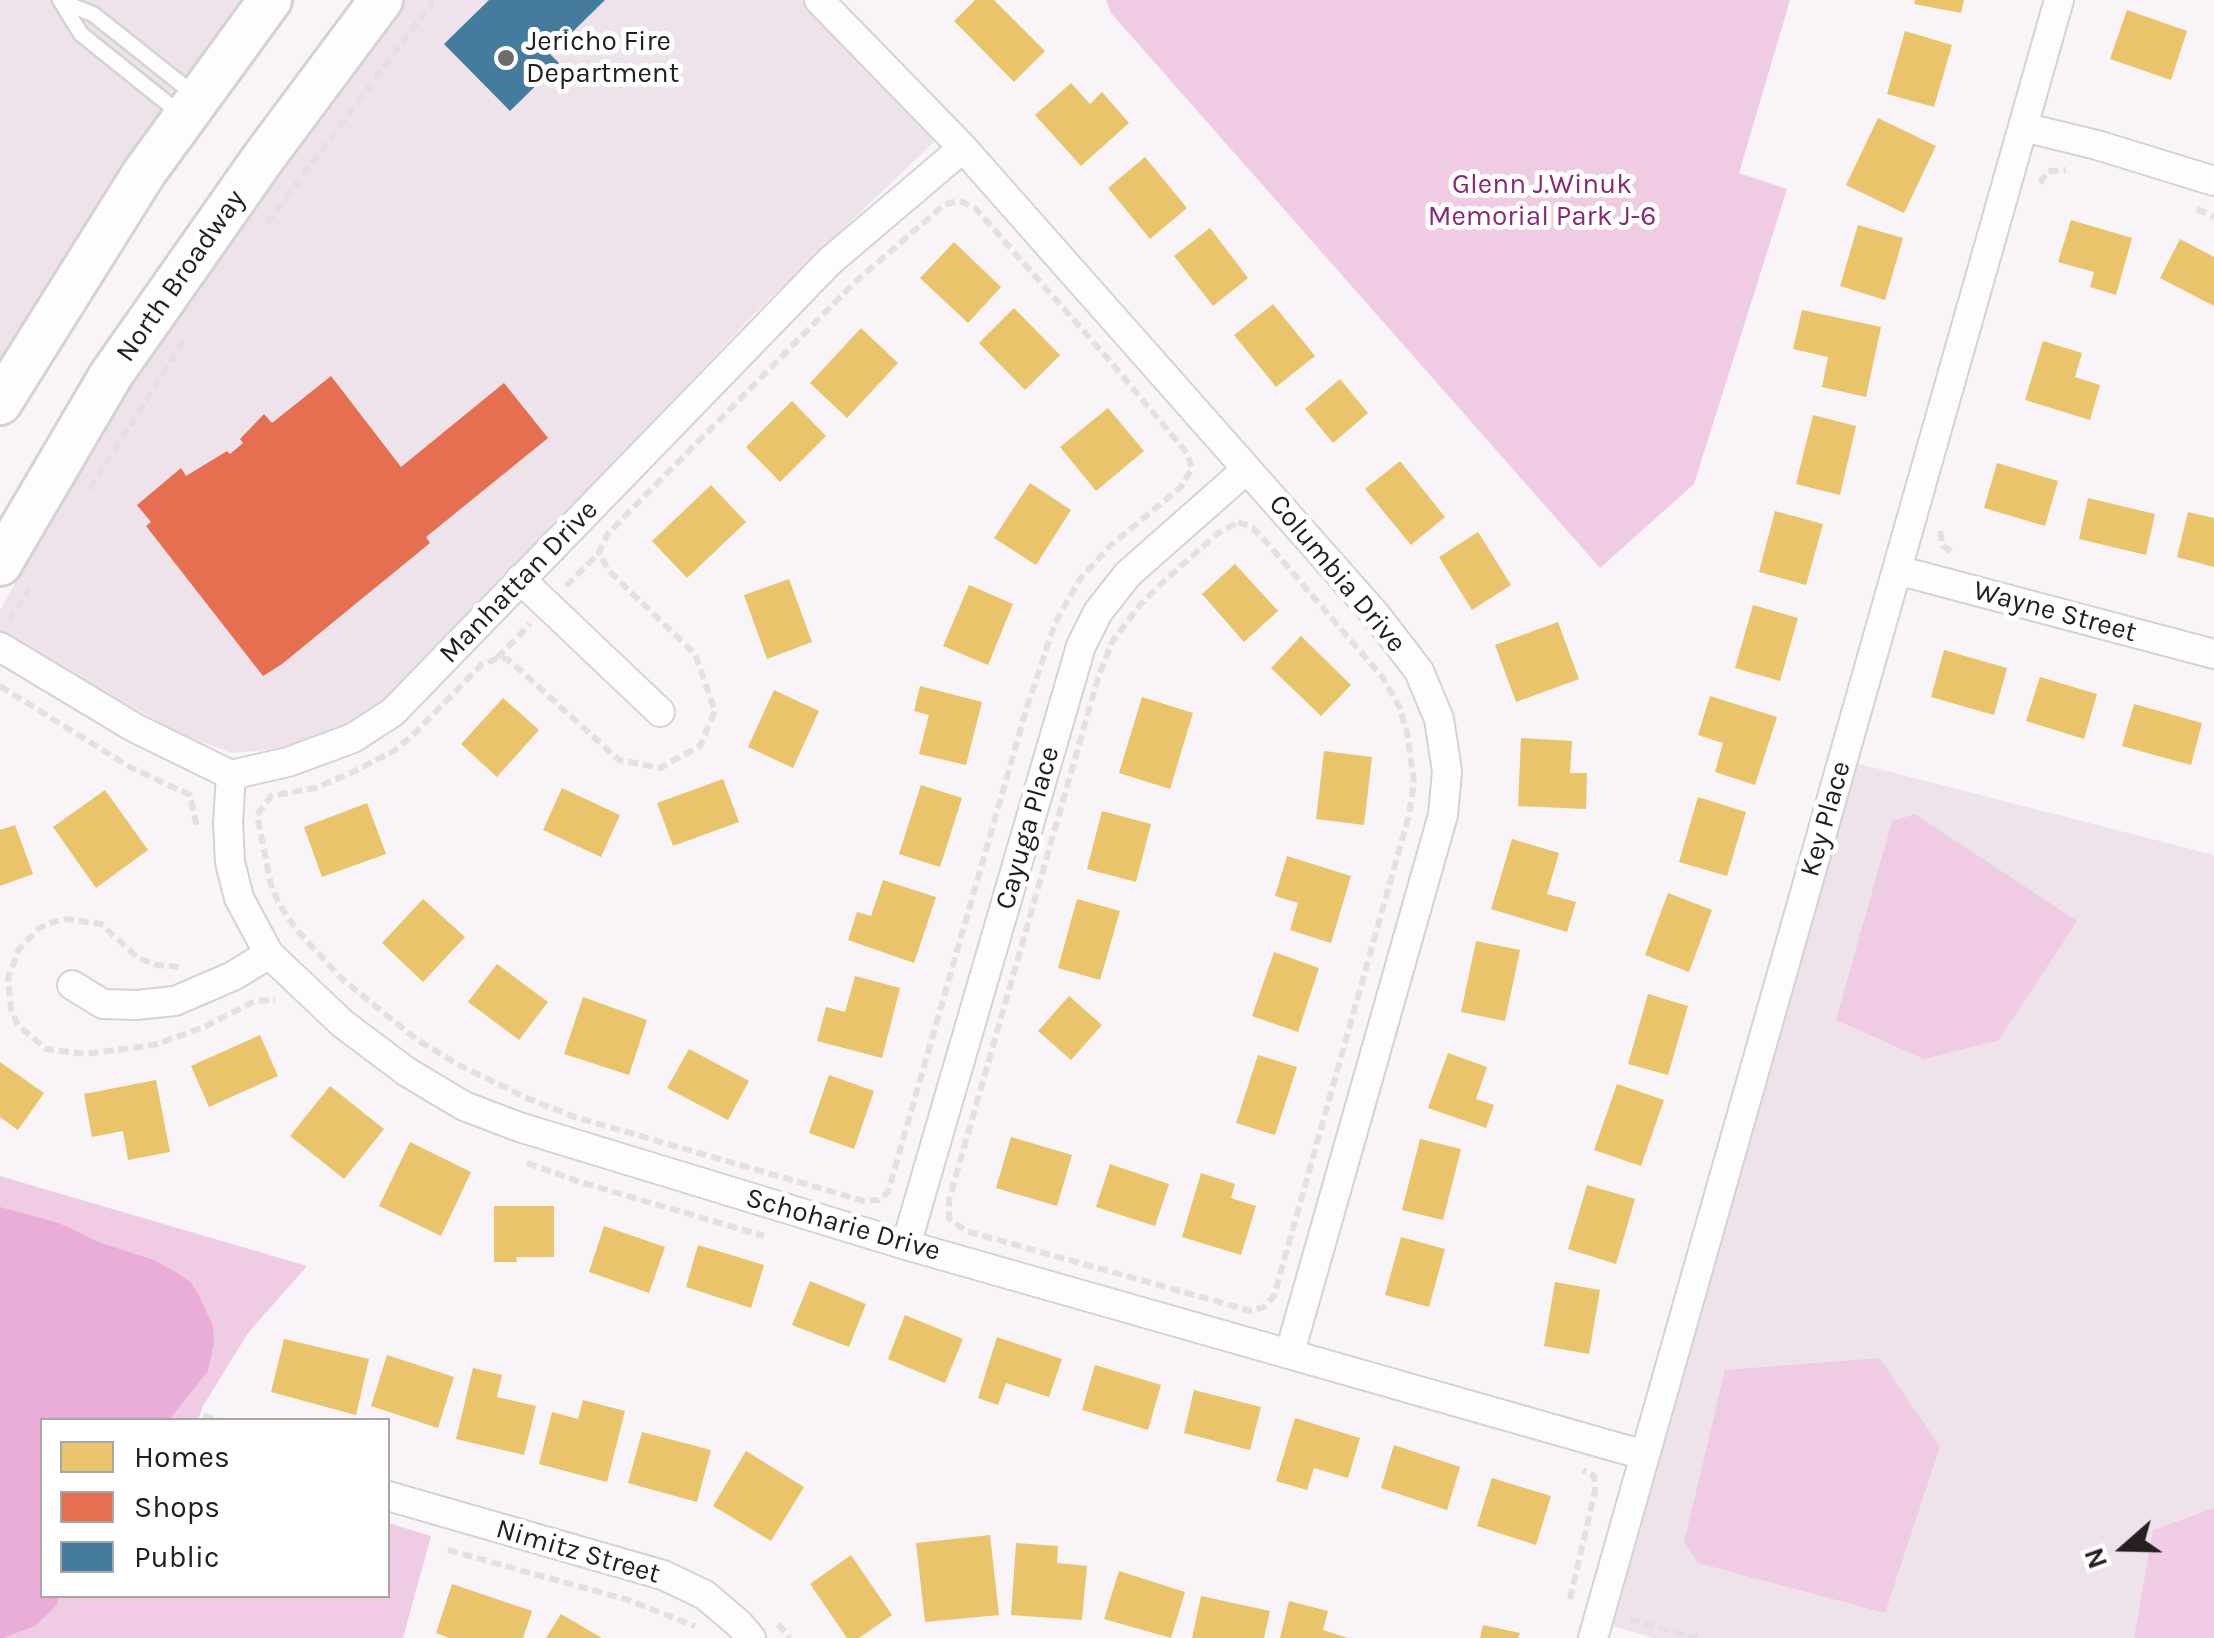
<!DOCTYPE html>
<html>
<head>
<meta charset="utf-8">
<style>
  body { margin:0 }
  #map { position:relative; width:2214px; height:1638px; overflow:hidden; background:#f9f4f7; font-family:Karla,sans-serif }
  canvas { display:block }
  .legend { position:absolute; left:40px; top:1418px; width:350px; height:180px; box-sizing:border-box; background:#fff; border:2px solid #a7a6a7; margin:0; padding:12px 18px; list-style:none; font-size:30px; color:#242022 }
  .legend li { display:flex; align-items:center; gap:20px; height:50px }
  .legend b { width:50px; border:2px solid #a7a6a7 }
  .north { position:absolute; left:2074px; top:1498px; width:100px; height:100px; -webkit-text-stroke:8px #fff; paint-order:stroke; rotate:250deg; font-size:28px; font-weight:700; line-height:40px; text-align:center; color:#242022 }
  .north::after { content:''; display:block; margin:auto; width:35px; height:45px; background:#242022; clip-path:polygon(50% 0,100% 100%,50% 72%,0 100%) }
</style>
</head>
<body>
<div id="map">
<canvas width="2214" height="1638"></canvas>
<ul class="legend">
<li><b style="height:28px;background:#e9c46a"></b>Homes</li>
<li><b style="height:28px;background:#e76f51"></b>Shops</li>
<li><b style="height:28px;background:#457b9d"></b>Public</li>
</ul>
<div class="north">N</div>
</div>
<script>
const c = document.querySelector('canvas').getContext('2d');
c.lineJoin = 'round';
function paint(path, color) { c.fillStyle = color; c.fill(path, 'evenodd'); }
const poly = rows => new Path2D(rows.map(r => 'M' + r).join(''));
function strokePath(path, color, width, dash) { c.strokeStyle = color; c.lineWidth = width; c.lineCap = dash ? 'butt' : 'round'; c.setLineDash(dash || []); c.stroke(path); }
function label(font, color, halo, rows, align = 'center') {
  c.font = font + ' Karla,sans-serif'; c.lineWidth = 10; c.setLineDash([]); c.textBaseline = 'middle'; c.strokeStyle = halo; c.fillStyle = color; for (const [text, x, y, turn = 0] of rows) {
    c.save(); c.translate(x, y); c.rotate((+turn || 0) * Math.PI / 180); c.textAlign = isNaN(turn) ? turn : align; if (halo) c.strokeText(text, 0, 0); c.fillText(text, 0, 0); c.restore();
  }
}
const built = poly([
  [0,0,270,0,0,399],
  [404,0,801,0,937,139,756,312,395,693,348,724,278,749,232,753,182,735,0,633,0,610,96,441,198,278],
  [1848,761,2214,855,2214,1638,1654,1638,1601,1623]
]);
const green = poly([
  [1106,0,1790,0,1739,173,1787,189,1694,484,1600,568,1111,13],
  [1915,814,2077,921,1999,1040,1924,1059,1836,1020,1892,821],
  [0,1176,307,1266,248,1333,203,1406,198,1420,42,1420,42,1596,388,1596,388,1523,431,1536,403,1638,0,1638],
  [1880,1358,1940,1447,1885,1613,1698,1563,1684,1542,1725,1370],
  [2214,1508,2214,1638,2134,1638,2153,1530]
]);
const water = poly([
  [0,1207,59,1223,101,1243,154,1260,177,1273,191,1282,200,1298,213,1326,214,1343,208,1371,169,1420,42,1420,42,1596,59,1596,57,1605,35,1626,3,1638,0,1638]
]);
const homes = poly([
  [975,0,994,0,1045,51,1014,82,954,21],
  [1915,0,1964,0,1961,13,1914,4],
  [2127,10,2187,31,2171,80,2110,59],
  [1905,31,1952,45,1934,107,1887,94],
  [1071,83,1090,104,1102,92,1129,123,1081,166,1035,115],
  [1878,118,1936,146,1904,213,1846,185],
  [1145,157,1187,208,1150,239,1108,188],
  [2071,220,2132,238,2116,295,2090,287,2094,272,2058,262],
  [1858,225,1903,238,1885,300,1840,286],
  [1210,228,1248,278,1213,306,1174,256],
  [2180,239,2214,257,2214,306,2160,278],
  [954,242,1001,287,968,323,920,278],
  [1273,304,1315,356,1276,387,1234,335],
  [1014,308,1060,355,1025,390,979,343],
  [1802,310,1881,327,1866,397,1822,387,1828,357,1793,349],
  [861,328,898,363,847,418,810,383],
  [2043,341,2082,353,2075,377,2100,385,2090,420,2025,400],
  [1340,379,1368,413,1333,443,1305,409],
  [792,401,826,436,780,482,746,447],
  [1108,408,1144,451,1096,491,1060,447],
  [1813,415,1856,426,1840,495,1796,484],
  [1400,461,1445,517,1411,545,1365,489],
  [1997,463,2058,481,2045,526,1984,508],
  [1030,483,1071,510,1036,565,994,538],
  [711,485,746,522,687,578,652,541],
  [2088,498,2155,514,2146,555,2079,539],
  [1775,511,1823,524,1806,585,1759,572],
  [2188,512,2214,518,2214,567,2177,557],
  [1478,532,1511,585,1472,610,1439,557],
  [1235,564,1278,611,1244,642,1202,594],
  [789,579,812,642,767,659,744,595],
  [969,585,1013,604,988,665,943,646],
  [1753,605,1798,618,1780,681,1735,668],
  [1558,622,1579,679,1516,702,1495,645],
  [1301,636,1351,685,1321,716,1271,668],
  [1944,650,2007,668,1994,715,1931,697],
  [2040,677,2097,694,2084,739,2026,721],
  [920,686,982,702,966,765,919,754,929,715,914,711],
  [774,690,819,711,793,768,748,747],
  [1710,696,1777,717,1755,785,1715,772,1723,743,1698,735],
  [1142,697,1193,713,1170,789,1119,773],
  [503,698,539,730,497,777,461,744],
  [2134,704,2202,723,2191,765,2122,746],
  [1521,738,1572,741,1570,773,1587,773,1586,809,1518,806],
  [1324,751,1372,757,1364,825,1316,819],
  [723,779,739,822,673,846,657,803],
  [921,785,962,798,940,867,899,854],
  [562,788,620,815,601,857,543,830],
  [105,790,148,850,96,888,53,827],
  [1698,797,1746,812,1727,876,1679,862],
  [367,803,386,854,322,877,304,827],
  [1102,811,1151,824,1136,882,1087,869],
  [15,825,33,874,0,886,0,830],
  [1512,839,1559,853,1547,894,1576,902,1567,932,1491,909],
  [1287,856,1351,876,1331,943,1290,930,1298,903,1275,896],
  [883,880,936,897,914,963,848,940,857,912,871,916],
  [1668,893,1712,910,1689,972,1645,955],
  [423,899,465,937,423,982,382,943],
  [1077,899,1120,911,1100,980,1058,968],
  [1476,941,1520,950,1505,1021,1461,1012],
  [1274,952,1319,968,1298,1032,1252,1016],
  [497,964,548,1002,519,1040,468,1002],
  [855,976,900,988,882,1058,817,1041,826,1007,845,1012],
  [1648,994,1688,1006,1668,1075,1628,1064],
  [1069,996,1102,1025,1071,1060,1038,1031],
  [583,997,647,1020,629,1075,564,1054],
  [260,1035,278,1076,209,1107,191,1066],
  [689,1049,749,1081,728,1120,667,1088],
  [1448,1053,1487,1067,1476,1099,1494,1105,1486,1128,1428,1108],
  [1258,1055,1297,1067,1275,1135,1236,1123],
  [0,1062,44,1093,18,1130,0,1117],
  [829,1075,874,1091,854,1149,809,1133],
  [156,1080,170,1152,128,1160,123,1131,92,1137,84,1094],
  [1617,1084,1664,1100,1641,1166,1594,1150],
  [330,1086,384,1129,344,1179,290,1136],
  [1011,1137,1072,1155,1057,1206,996,1188],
  [1420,1139,1461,1149,1443,1220,1402,1210],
  [410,1142,471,1172,441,1236,379,1206],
  [1110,1164,1169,1184,1155,1226,1096,1207],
  [1201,1173,1235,1184,1231,1198,1256,1206,1241,1255,1182,1237],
  [1587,1185,1635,1199,1616,1264,1568,1249],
  [494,1206,554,1206,554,1257,516,1257,517,1262,494,1262],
  [604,1226,665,1247,649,1293,589,1272],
  [1401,1237,1445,1249,1429,1307,1385,1295],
  [698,1245,764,1265,751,1308,686,1287],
  [810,1281,866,1304,849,1347,792,1325],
  [1555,1282,1600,1290,1589,1354,1544,1346],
  [905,1315,963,1339,945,1383,888,1359],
  [997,1337,1062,1359,1049,1397,1006,1383,998,1405,978,1398],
  [284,1339,369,1359,356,1415,271,1392],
  [387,1355,454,1377,438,1428,371,1406],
  [1095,1365,1161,1385,1148,1430,1082,1410],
  [473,1368,502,1375,497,1397,536,1406,524,1455,456,1439],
  [1194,1390,1261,1407,1250,1450,1184,1433],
  [583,1400,625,1411,607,1482,539,1464,552,1412,578,1419],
  [1295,1418,1360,1438,1348,1478,1314,1468,1307,1490,1276,1481],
  [642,1432,711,1450,697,1502,628,1483],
  [1394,1445,1460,1467,1447,1510,1381,1488],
  [746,1451,804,1487,771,1541,713,1506],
  [1492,1478,1551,1496,1536,1545,1477,1526],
  [990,1535,999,1615,925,1622,916,1543],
  [1016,1543,1058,1546,1057,1563,1087,1566,1082,1620,1011,1615],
  [851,1555,892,1615,859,1638,847,1638,810,1584],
  [1119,1571,1185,1592,1171,1638,1104,1619],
  [452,1584,532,1611,523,1638,449,1638,436,1633],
  [1201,1596,1270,1611,1264,1638,1192,1638],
  [1289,1601,1328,1611,1323,1630,1348,1638,1280,1638],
  [561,1614,602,1638,546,1638],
  [1483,1625,1520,1633,1518,1638,1480,1638]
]);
const shops = poly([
  [331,376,401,467,504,383,548,438,426,537,430,543,282,664,263,676,146,526,151,522,137,505,181,468,186,476,227,451,230,454,243,443,240,439,264,414,272,423]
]);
const public = poly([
  [489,0,605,0,550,54,559,63,510,111,444,44]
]);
const path = poly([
  [2040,183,2048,171,2066,170],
  [960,201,975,208,1110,361,1187,453,1192,468,1181,487,1110,546,1080,579,1055,623,1027,707,888,1192,878,1200,864,1201,575,1117,529,1099,459,1065,416,1039,341,978,296,929,279,904,271,885,257,815,271,796,315,788,355,771,395,750,413,735,481,665,496,659,507,659,519,669,619,760,660,768,700,746,715,711,695,654,609,571,599,553,607,535,626,515,854,283,945,204,960,201],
  [2197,209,2214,217],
  [267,223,434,0],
  [90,489,185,339],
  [1238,522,1253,528,1269,545,1383,678,1399,706,1407,732,1414,782,1409,815,1274,1296,1264,1307,1251,1311,966,1231,949,1218,949,1200,1098,678,1112,642,1139,606,1164,581,1217,534,1238,522],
  [1940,531,1943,546,1953,553],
  [566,586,599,553],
  [9,621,29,589],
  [497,658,530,624],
  [0,686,130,767,190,795,197,828],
  [179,967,157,965,138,958,101,924,66,919,53,922,39,928,19,949,8,978,11,1009,18,1025,46,1049,85,1054,154,1045,204,1027,255,1001,275,1000],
  [527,1163,583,1183,764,1236],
  [203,1416,219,1420],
  [448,1550,628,1600,695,1626],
  [1570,1599,1595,1491,1594,1476,1583,1470],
  [1630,1620,1698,1638],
  [778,1624,790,1638]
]);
const service = poly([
  [60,0,81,34,182,115],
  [62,2,93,14,195,95]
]);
const minor = poly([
  [819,0,963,148,1375,614,1419,671,1439,719,1447,771,1443,815,1290,1352],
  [2023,127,2097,145,2214,181],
  [1897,570,2214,654],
  [520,579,660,712],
  [0,647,135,728,231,775,288,762,353,738,393,712,830,261,963,148],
  [231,775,228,823,230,862,239,898,269,954,343,1024,407,1072,464,1106,519,1127,906,1245,1644,1455],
  [72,985,103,1004,136,1005,175,1001,233,976,269,954],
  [906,1245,1081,646,1098,612,1128,574,1247,469],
  [388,1496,663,1575,705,1595,739,1624,751,1638],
  [1593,1638,2059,0]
]);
const primary = poly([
  [0,403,144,173,270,0],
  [0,564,111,375,264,157,381,0]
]);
const markers = [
  [506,58,10,"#6f6a6d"]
];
const poiNames = [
  ["Jericho Fire",526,42],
  ["Department",526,74]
];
const parkNames = [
  ["Glenn J.Winuk",1542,185],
  ["Memorial Park J-6",1542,217]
];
const streetNames = [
  ["North Broadway",181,276,-55],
  ["Columbia Drive",1337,574,50],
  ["Manhattan Drive",519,582,-46],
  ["Wayne Street",2055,612,15],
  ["Key Place",1826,819,-74],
  ["Cayuga Place",1028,828,-74],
  ["Schoharie Drive",843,1225,16],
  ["Nimitz Street",578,1552,16]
];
paint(built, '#eee3ea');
paint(green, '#f0cce4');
paint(water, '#eaadd8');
paint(homes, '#e9c46a');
paint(shops, '#e76f51');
paint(public, '#457b9d');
strokePath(service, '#d6d2d4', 19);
strokePath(minor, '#d6d2d4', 32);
strokePath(primary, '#d6d2d4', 48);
strokePath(path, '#e2e0e2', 6, [10, 5]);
strokePath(service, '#fefdfe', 14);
strokePath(minor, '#fefdfe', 28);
strokePath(primary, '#fefdfe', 42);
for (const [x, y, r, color] of markers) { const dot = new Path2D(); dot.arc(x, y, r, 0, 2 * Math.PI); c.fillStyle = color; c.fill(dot); strokePath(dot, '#fff', 4); }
label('28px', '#242022', '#fff', poiNames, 'left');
label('28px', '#8b2972', '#fff', parkNames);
label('28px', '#242022', '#fff', streetNames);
</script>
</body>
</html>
